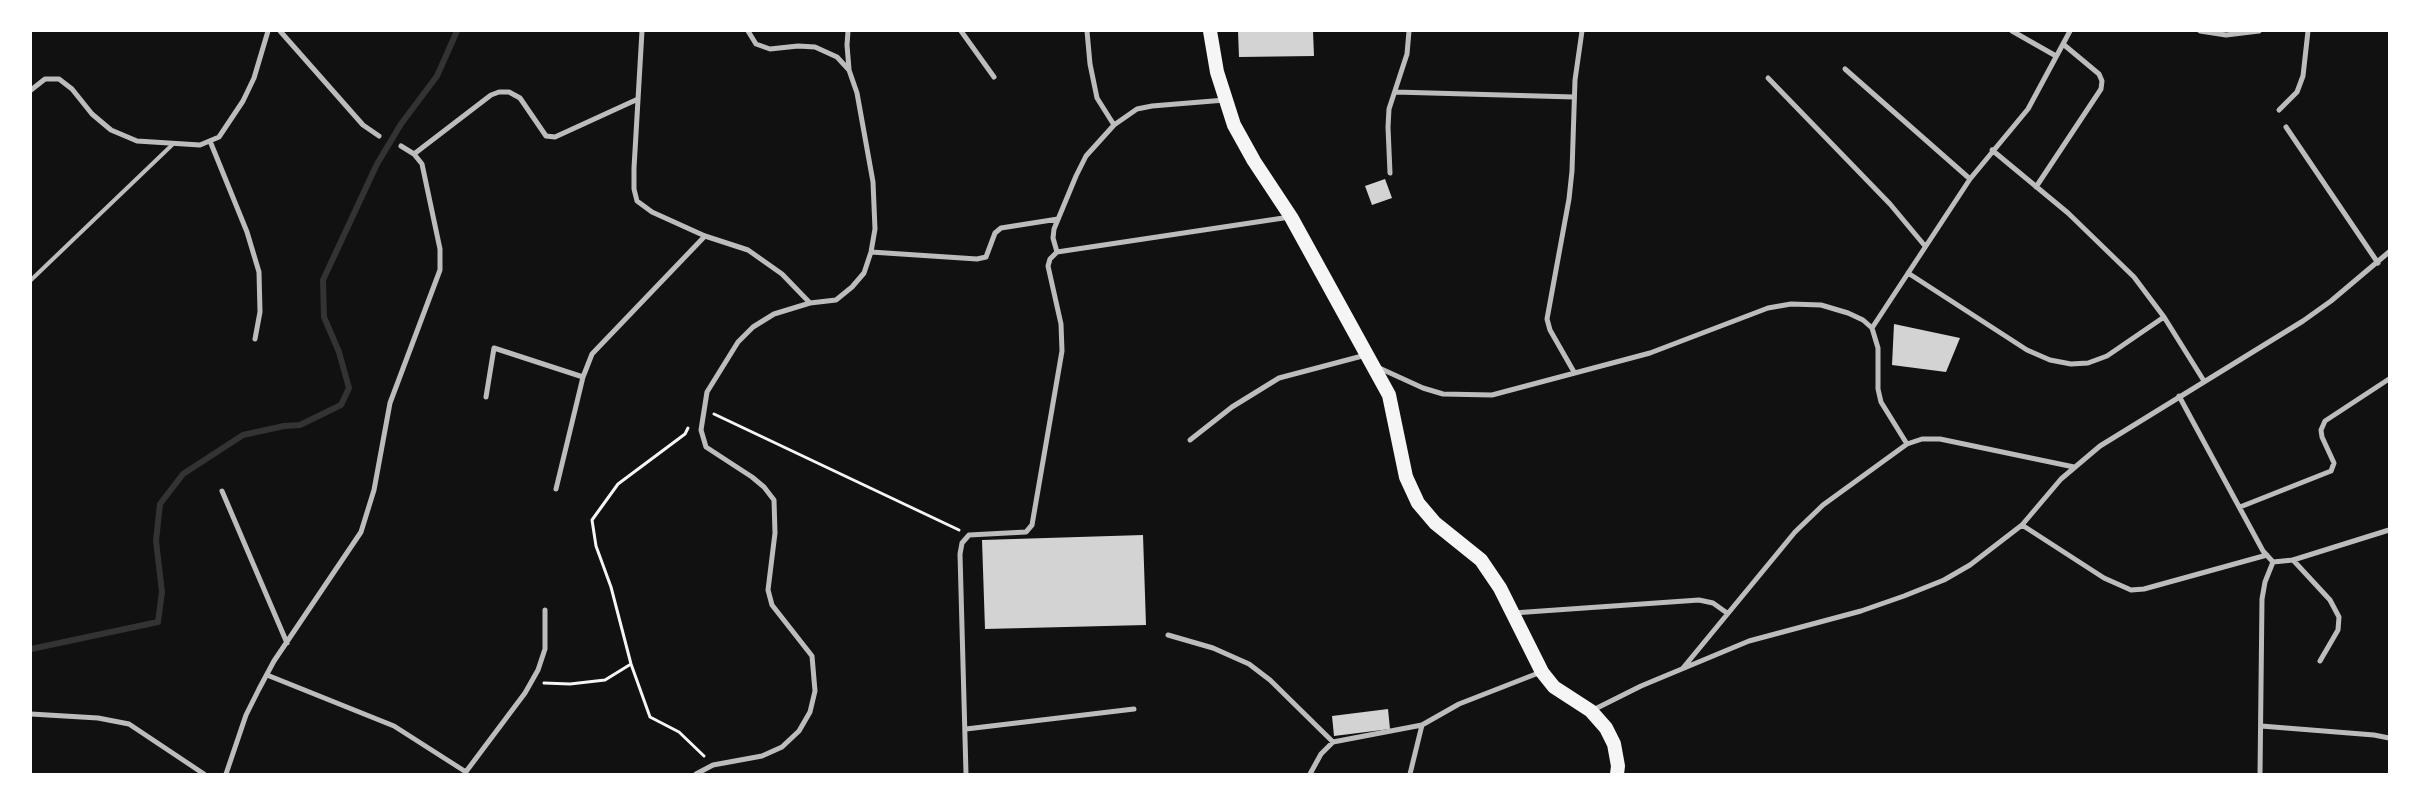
<!DOCTYPE html>
<html>
<head>
<meta charset="utf-8">
<style>
  body { margin:0 }
  #map { position:relative; width:2420px; height:805px; overflow:hidden; background:#111; font-family:"Noto Sans",sans-serif }
  canvas { display:block }
  .frame { position:absolute; inset:0; border:32px solid #fff; pointer-events:none }
</style>
</head>
<body>
<div id="map">
<canvas width="2420" height="805"></canvas>
<div class="frame"></div>
</div>
<script>
const c = document.querySelector('canvas').getContext('2d');
c.lineJoin = 'round';
const poly = rows => new Path2D(rows.map(r => 'M' + r).join(''));
function strokePath(path, color, width, dash) { c.strokeStyle = color; c.lineWidth = width; c.lineCap = dash ? 'butt' : 'round'; c.setLineDash(dash || []); c.stroke(path); }
function paint(path, color) { c.fillStyle = color; c.fill(path, 'evenodd'); }
const stream = poly([
  [31,649,158,622,162,592,156,541,160,504,183,474,243,435,284,426,300,425,341,405,349,388,339,352,324,317,323,280,377,164,401,124,437,76,457,31]
]);
const building = poly([
  [1238,31,1313,31,1314,56,1239,57],
  [1385,179,1392,198,1372,205,1365,186],
  [1894,324,1960,338,1946,372,1892,365],
  [1143,535,1146,625,985,629,982,540],
  [1388,709,1390,729,1334,736,1332,716]
]);
const path = poly([
  [714,414,959,530],
  [688,428,685,434,618,484,592,520,596,546,611,587,631,664,650,717,679,732,704,756],
  [544,683,570,684,605,680,631,664]
]);
const service = poly([
  [31,280,172,145]
]);
const minor = poly([
  [280,31,363,125,379,136],
  [642,31,634,168,634,189,637,201,652,212,705,236,748,250,782,274,810,303],
  [848,31,847,45,849,69],
  [961,31,994,77],
  [1087,31,1090,64,1097,98,1114,125],
  [2012,31,2056,56],
  [2200,31,2226,35,2259,31],
  [1845,69,1970,179],
  [1768,78,1890,204,1925,246],
  [31,90,45,79,59,79,72,89,92,114,111,130,137,141,200,145,219,137,243,101,254,78,268,31],
  [1395,92,1574,97],
  [2279,110,2297,92,2303,76,2308,31],
  [2286,127,2378,263],
  [210,141,247,232,259,272,260,312,255,339],
  [1992,150,2068,213,2134,277,2164,317,2204,381],
  [414,154,491,95,499,92,509,92,520,98,546,136,555,137,638,99],
  [1390,173,1388,127,1389,109,1407,54,1409,31],
  [2036,187,2101,89,2102,81,2099,74,2063,44],
  [871,252,977,259,986,257,995,233,1001,228,1058,219],
  [1057,252,1053,238,1054,229,1076,176,1086,156,1114,125,1137,109,1152,106,1225,100],
  [1908,273,2027,350,2050,360,2071,364,2088,363,2107,356,2164,317],
  [1872,328,1970,179,2028,109,2070,31],
  [1377,367,1423,388,1443,394,1492,395,1650,353,1768,308,1791,304,1821,305,1848,313,1863,320,1872,328,1878,348,1878,389,1881,402,1907,444],
  [1574,372,1550,330,1547,319,1569,199,1572,171,1575,80,1582,31],
  [2179,396,2263,551,2273,562,2293,560,2389,530],
  [486,397,494,348,583,377],
  [1190,440,1232,407,1279,378,1366,355],
  [556,489,583,377,592,354,705,236],
  [222,491,287,643],
  [2240,507,2331,471,2334,463,2322,437,2321,430,2325,421,2389,379],
  [2022,525,2104,578,2131,590,2144,589,2267,555],
  [2293,560,2330,600,2339,617,2338,630,2320,661],
  [1513,613,1699,600,1713,603,1727,613],
  [1168,635,1213,648,1249,664,1270,680,1333,742],
  [1683,668,1795,532,1823,505,1907,444,1922,439,1940,439,2074,467],
  [267,675,394,726,466,772],
  [1591,711,1641,686,1749,641,1861,611,1904,596,1944,580,1970,565,2022,525,2061,479,2100,446,2303,321,2331,301,2389,252],
  [31,714,98,718,129,724,204,774],
  [2261,726,2374,735,2389,738],
  [966,729,1134,709],
  [465,773,525,693,538,670,545,649,545,610],
  [226,774,246,715,259,689,274,661,361,532,374,490,390,403,440,270,440,249,422,164,414,154,401,146],
  [696,774,713,765,762,756,782,747,799,731,810,712,815,691,812,656,772,605,768,590,775,533,774,500,764,487,752,477,706,447,701,430,707,392,738,342,753,327,774,314,810,303,836,300,852,287,864,273,871,252,875,229,873,182,857,93,849,70,837,57,815,47,798,46,770,49,756,44,748,31],
  [966,774,960,554,962,543,969,535,1026,532,1032,525,1062,351,1061,324,1048,266,1050,259,1057,252,1290,217],
  [1310,774,1321,754,1333,742,1422,725,1459,704,1541,672],
  [1410,774,1422,725],
  [2260,774,2262,599,2265,582,2273,562]
]);
const trunk = poly([
  [1210,31,1217,72,1234,125,1254,161,1291,217,1389,395,1406,477,1418,503,1435,523,1481,560,1500,588,1542,672,1554,687,1591,711,1606,728,1614,744,1618,766,1617,774]
]);
strokePath(stream, '#333', 6);
paint(building, '#d3d3d3');
strokePath(path, '#f5f5f5', 3);
strokePath(service, '#bcbcbc', 4);
strokePath(minor, '#bcbcbc', 5);
strokePath(trunk, '#f5f5f5', 14);
</script>
</body>
</html>
